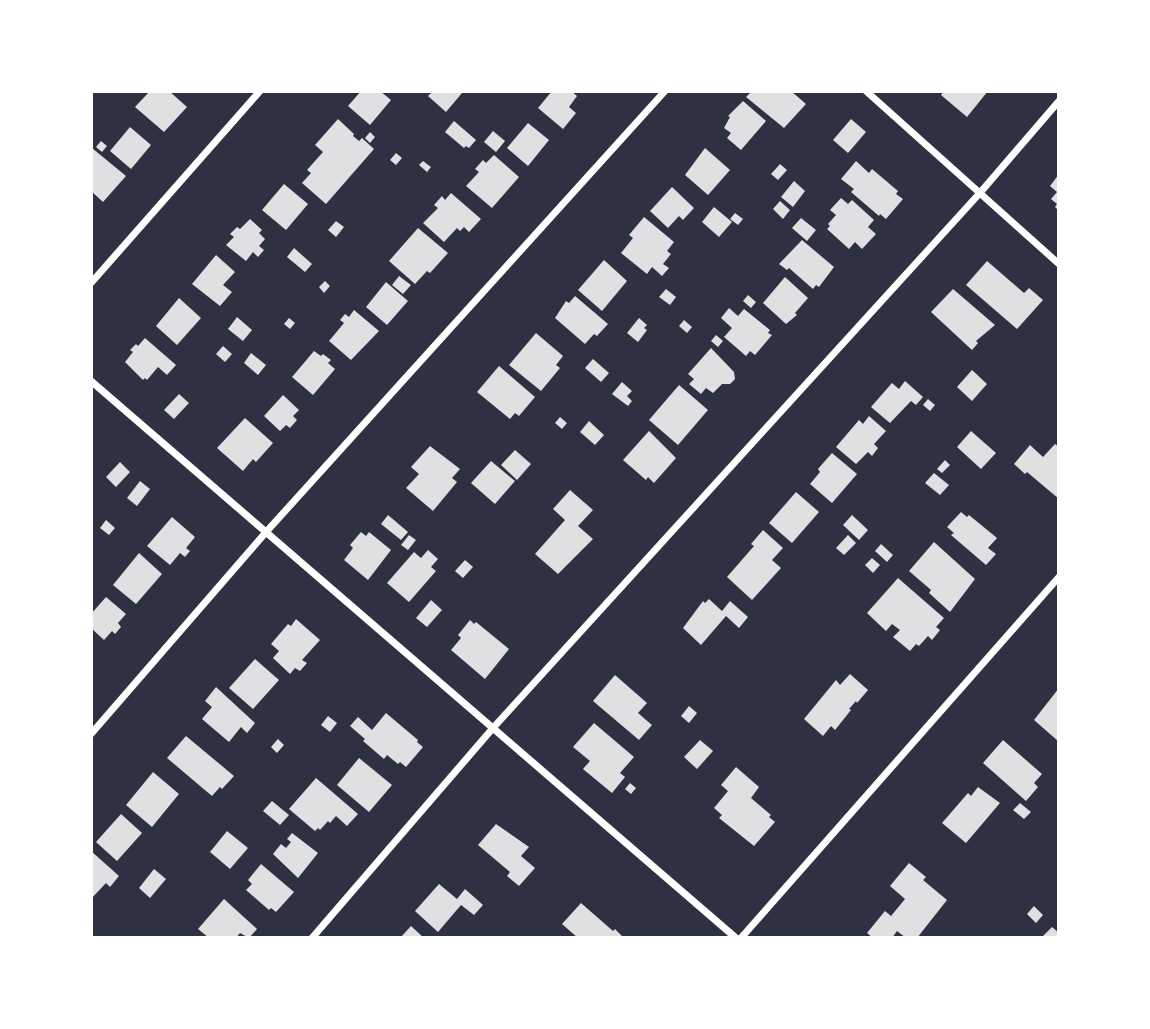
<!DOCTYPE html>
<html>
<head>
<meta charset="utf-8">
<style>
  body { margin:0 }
  #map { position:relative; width:1150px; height:1029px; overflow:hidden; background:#2d3142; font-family:"Golos Text",sans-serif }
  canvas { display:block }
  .frame { position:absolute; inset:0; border:93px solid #fff; pointer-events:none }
</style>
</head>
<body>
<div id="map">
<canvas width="1150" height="1029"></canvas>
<div class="frame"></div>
</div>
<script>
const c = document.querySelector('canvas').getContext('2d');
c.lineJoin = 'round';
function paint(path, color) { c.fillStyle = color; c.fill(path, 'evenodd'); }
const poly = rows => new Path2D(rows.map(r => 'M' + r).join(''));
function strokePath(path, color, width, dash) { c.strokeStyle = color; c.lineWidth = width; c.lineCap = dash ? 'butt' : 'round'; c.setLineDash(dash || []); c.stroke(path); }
const building = poly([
  [150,91,169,91,187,107,164,132,135,107],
  [361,91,380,91,391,100,370,125,348,106],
  [433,91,459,91,462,93,446,112,428,96],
  [552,91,571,91,577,96,569,107,576,113,563,129,538,108],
  [752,91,791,91,806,104,784,128,746,97],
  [944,91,988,91,967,117,941,95],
  [743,101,766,121,741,150,727,138,731,133,724,128,730,117,728,116],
  [338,119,354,134,353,136,359,141,362,138,374,149,326,204,302,183,311,173,307,170,323,152,315,145],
  [851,119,866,132,848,153,833,140],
  [454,121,476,140,469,148,466,146,464,148,445,132],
  [528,123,549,140,528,166,507,148],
  [130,127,151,145,131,169,110,151],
  [493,131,505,141,496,152,484,142],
  [370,132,375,137,370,143,365,138],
  [101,141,107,146,102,152,96,147],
  [92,148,126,176,103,202,91,191],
  [705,148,730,170,708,195,685,175],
  [396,153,402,158,396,165,390,160],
  [494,155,519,177,492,208,466,186,479,172,475,169,483,160,486,163],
  [423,161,431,167,427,172,419,165],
  [856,161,869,173,872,169,898,191,896,194,903,199,886,219,880,214,879,216,851,192,854,189,841,179],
  [780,164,787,170,778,180,771,174],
  [1059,174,1059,211,1055,207,1057,204,1051,199,1057,192,1050,186],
  [794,181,805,191,793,207,781,197],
  [284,184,308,204,286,230,262,210],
  [672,187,694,208,683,220,679,216,668,228,650,211],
  [451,193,481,219,469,232,464,227,460,231,457,228,444,242,423,223,438,208,434,205,442,196,445,200],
  [841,198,848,204,852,200,874,220,868,227,876,234,862,249,855,242,849,249,827,229,830,226,828,224,836,215,830,210],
  [780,201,790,210,783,219,773,209],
  [714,207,732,222,719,237,702,222],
  [735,213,743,219,738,225,730,219],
  [644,217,674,242,667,251,671,254,663,264,669,268,662,276,652,267,647,274,621,253,633,238,629,235],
  [801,218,816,230,807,241,792,228],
  [250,219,262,230,259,233,265,239,259,246,264,250,258,257,253,252,246,261,226,245,234,237,230,234,237,227,240,229],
  [336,221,344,227,336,237,328,230],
  [418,228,448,253,430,273,427,271,415,284,389,261],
  [802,240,834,267,819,287,816,285,813,289,789,268,787,270,779,264],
  [294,248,312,264,305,272,287,257],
  [216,255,235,272,223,285,232,292,220,306,192,284],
  [604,260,627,281,602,311,578,290],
  [987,261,1024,293,1029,288,1043,300,1017,329,966,285],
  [399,276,411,285,403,294,392,285],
  [785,277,808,298,795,313,797,315,786,324,763,303],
  [325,281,330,286,324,293,319,287],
  [386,282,408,301,387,325,366,307],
  [666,289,676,297,670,305,659,297],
  [953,289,995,325,976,341,978,343,972,350,931,312],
  [748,295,756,302,751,308,743,301],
  [575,296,608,324,597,336,594,334,585,344,555,318,566,301,569,303],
  [179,298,201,318,177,345,156,326],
  [729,308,738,316,744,309,770,330,768,333,772,335,755,355,750,351,746,356,724,337,732,328,721,318],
  [354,310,379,331,351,360,329,341,344,323,340,320,345,314,349,317],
  [237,317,252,330,243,341,228,329],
  [289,318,295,323,290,329,284,324],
  [639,318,647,325,644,328,647,330,638,342,627,333],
  [684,320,692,327,687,333,679,326],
  [536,333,563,356,556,365,560,368,541,391,509,365],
  [716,335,723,341,718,347,711,341],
  [145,338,176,365,167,375,158,367,147,380,145,378,143,380,125,362,133,352,130,350,136,344,138,346],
  [223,346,232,354,225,362,216,354],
  [711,348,734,372,735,379,730,384,722,384,713,393,706,388,701,394,689,384,694,379,688,374],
  [314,351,321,356,323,354,331,360,328,363,335,369,313,395,292,377],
  [251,353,266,365,258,375,244,363],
  [593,359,609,373,601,382,585,368],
  [499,366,535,397,519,416,515,413,510,419,477,392],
  [972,370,987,384,972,401,957,387],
  [905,381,923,397,916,405,911,401,890,423,871,407,892,383,899,389],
  [622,382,632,391,627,396,632,401,628,406,612,394],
  [679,385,708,410,678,445,649,420],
  [179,394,189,403,174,419,164,410],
  [283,395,299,410,293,416,297,420,290,428,286,425,280,431,264,416],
  [928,399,935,405,930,411,923,405],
  [869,416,886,431,874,444,878,448,872,456,868,452,856,464,836,447,859,420,863,424],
  [560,417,567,423,562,429,555,423],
  [245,418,273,443,256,462,253,459,243,471,217,448],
  [589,421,604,435,595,445,580,432],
  [649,431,676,458,654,483,648,477,646,480,623,460],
  [971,431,996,453,981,469,957,447],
  [1055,444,1059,447,1059,499,1027,472,1025,474,1014,464,1030,445,1043,457],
  [430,446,460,469,452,478,457,482,433,511,406,488,419,474,411,467],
  [515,450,531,464,517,480,501,465],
  [832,453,857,474,832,503,810,484,820,472,818,469],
  [945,460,950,465,942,473,937,469],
  [491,461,515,481,495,504,471,483],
  [120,462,130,472,116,487,106,477],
  [934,473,949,485,940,495,925,483],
  [140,481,150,489,137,506,127,498],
  [570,490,593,510,578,526,593,539,558,574,535,554,565,520,553,509],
  [796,492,819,512,792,543,769,523],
  [961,512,967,517,969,515,997,538,988,548,996,554,986,565,951,535,954,533,947,527],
  [388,515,408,532,401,540,381,524],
  [852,515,868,530,859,540,843,525],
  [172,517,195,537,186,548,190,551,185,557,180,553,170,565,147,546],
  [106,520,115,528,109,535,100,528],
  [763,530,783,548,772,560,781,568,752,600,727,577,754,546,751,544],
  [361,532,366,536,369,532,391,550,368,580,344,560,353,548,350,545],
  [409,535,416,540,408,550,401,545],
  [848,535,856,543,844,555,836,548],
  [934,542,975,579,950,612,929,593,931,590,909,571],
  [881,544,893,555,887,562,875,551],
  [428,550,438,559,431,567,436,571,409,602,387,583,414,552,421,558],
  [139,553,162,574,136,604,113,585],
  [872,558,880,565,873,573,865,565],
  [465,560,473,567,463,578,455,571],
  [898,578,944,618,936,627,940,630,932,640,928,636,919,646,916,644,910,651,893,637,900,630,892,624,886,631,867,613],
  [106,597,126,614,118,623,121,627,115,634,112,631,104,640,91,628,91,614],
  [709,599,722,611,730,601,748,617,739,628,726,616,701,645,683,628,703,601,705,603],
  [431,600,442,610,427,627,416,618],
  [296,619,320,640,302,660,307,663,300,671,295,668,290,674,273,658,279,651,271,644,288,624,291,626],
  [470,620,474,624,476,622,509,649,485,679,451,650,461,638,458,635],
  [255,659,279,680,253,709,229,688],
  [850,674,868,690,857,703,856,701,849,709,851,710,835,730,831,726,823,736,804,719,836,680,840,685],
  [615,675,647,703,638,713,652,725,639,740,593,701],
  [216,687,255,723,247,733,241,727,229,742,202,719,212,707,205,701],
  [1059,688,1059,739,1058,741,1034,720],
  [689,706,697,713,689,723,681,716],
  [386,713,418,740,417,742,423,747,406,767,400,762,398,764,387,755,384,759,363,741,365,739,350,726,358,717,372,730],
  [328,716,337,723,330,732,321,725],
  [594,723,634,757,620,773,625,777,612,793,583,769,590,761,573,747],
  [186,736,234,776,222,789,220,787,212,796,167,758],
  [278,739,284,745,277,753,271,747],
  [700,740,713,751,697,769,684,757],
  [1003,740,1042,774,1034,783,1038,787,1026,801,983,763],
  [359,758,392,785,369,812,337,785],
  [736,767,759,787,751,798,771,815,769,817,775,822,754,846,719,818,722,815,714,808,728,791,721,785],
  [153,772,179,794,152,827,126,805],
  [316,778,358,814,347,826,336,816,330,823,328,821,320,830,318,828,315,831,289,809],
  [630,783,636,788,631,794,625,789],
  [978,787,1000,803,966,843,942,823,968,793,971,796],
  [272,801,289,815,280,825,263,811],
  [1020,803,1031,812,1024,819,1013,810],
  [121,814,142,833,117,861,96,842],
  [496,824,529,847,521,856,535,868,519,886,507,876,510,872,478,845],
  [227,831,248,848,230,869,210,852],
  [292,833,318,853,298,878,273,854,281,844,286,848,291,842,287,839],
  [91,851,119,876,110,887,106,883,91,899],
  [909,863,926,877,923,880,947,900,917,938,906,938,897,931,892,938,873,938,867,933,885,911,891,916,905,899,890,886],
  [261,864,294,892,276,912,271,908,269,910,246,890,252,884,248,880],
  [154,869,166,879,150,898,139,888],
  [439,884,457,899,465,889,483,905,474,915,461,905,438,932,415,911],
  [224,899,257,929,249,938,240,933,236,938,209,938,198,929],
  [581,903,613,931,615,929,624,938,578,938,562,924],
  [1034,906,1043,915,1036,923,1027,914],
  [411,926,424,938,400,938],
  [1052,927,1059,933,1059,938,1041,938]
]);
const minor = poly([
  [866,91,1059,264],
  [91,283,260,91],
  [91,381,736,938],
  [91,734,267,531,665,91],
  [312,938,493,728,979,194,1059,101],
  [741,938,1059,577]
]);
paint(building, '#e0e0e3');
strokePath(minor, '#fff', 7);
</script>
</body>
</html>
